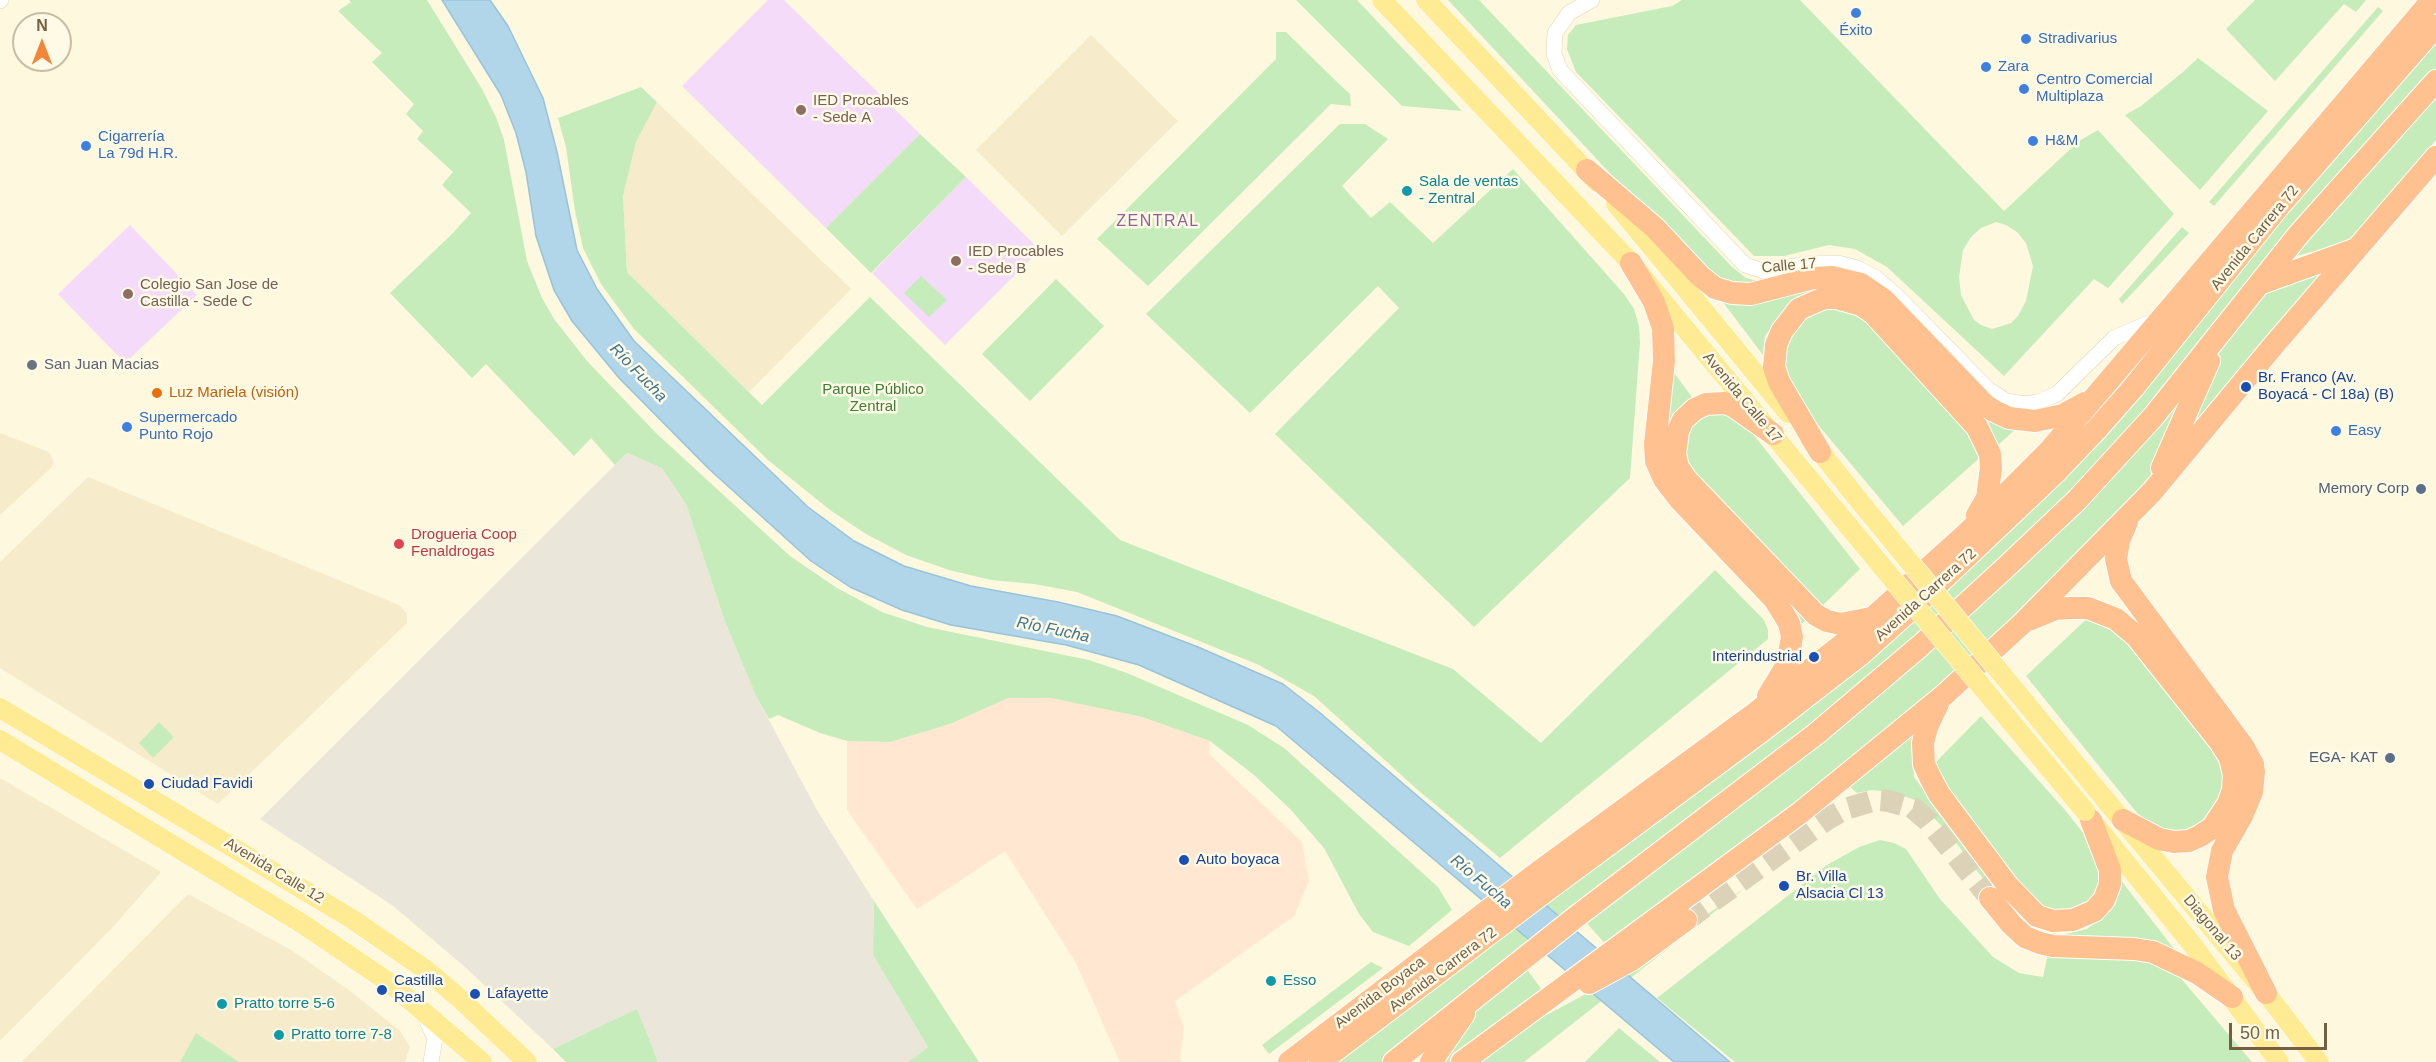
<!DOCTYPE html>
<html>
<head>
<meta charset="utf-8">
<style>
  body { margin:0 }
  #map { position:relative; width:2436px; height:1062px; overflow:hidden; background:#fef8de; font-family:Helvetica,sans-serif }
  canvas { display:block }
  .north { position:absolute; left:12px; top:12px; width:60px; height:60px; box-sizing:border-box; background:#fffae6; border:2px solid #c8bca5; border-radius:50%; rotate:0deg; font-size:16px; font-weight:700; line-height:24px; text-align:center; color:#755f44 }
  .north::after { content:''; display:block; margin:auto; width:21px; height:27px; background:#f38538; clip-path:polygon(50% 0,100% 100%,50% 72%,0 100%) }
  .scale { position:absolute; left:2229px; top:1023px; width:98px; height:27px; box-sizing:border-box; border:3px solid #755f44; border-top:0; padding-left:8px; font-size:18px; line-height:21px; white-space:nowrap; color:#755f44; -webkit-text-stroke:4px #fffae6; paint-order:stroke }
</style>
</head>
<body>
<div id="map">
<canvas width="2436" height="1062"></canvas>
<div class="north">N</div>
<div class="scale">50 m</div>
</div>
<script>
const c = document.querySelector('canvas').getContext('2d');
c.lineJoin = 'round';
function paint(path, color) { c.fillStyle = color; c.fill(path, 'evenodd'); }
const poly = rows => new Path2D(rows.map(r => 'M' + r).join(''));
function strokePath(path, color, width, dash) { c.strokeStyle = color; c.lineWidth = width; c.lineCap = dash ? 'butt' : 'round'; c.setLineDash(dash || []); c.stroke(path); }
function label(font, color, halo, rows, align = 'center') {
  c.font = font + ' Helvetica,sans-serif'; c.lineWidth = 5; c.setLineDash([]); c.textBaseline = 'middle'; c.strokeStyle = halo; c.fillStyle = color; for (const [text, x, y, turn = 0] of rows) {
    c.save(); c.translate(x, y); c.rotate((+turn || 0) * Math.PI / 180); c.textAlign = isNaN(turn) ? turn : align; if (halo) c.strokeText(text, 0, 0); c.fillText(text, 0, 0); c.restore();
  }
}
const residential = poly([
  [1091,35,1178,121,1062,236,976,150],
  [657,102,851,289,749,392,627,272,623,196,636,142],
  [0,433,49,452,54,462,52,467,0,515],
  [88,477,399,605,407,614,407,623,218,804,0,668,0,562],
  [0,778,161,872,113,927,0,1041],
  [188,894,291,950,349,990,400,1031,410,1047,405,1062,22,1062]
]);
const commercial = poly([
  [1007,698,1051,698,1142,717,1210,741,1209,754,1302,842,1309,881,1294,916,1175,1001,1184,1028,1180,1059,1182,1062,1120,1062,1076,963,1005,851,917,909,847,810,847,741,890,742,950,724]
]);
const industrial = poly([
  [627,453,662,468,686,504,724,619,756,696,818,812,874,901,873,955,928,1047,908,1062,658,1062,637,1010,553,1049,465,967,392,905,260,819]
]);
const education = poly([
  [768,0,784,0,920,134,826,228,682,86],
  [966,177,1040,250,945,345,872,273],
  [130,225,197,295,125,363,58,294]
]);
const green = poly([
  [349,0,427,0,482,89,496,117,504,140,527,261,542,298,554,319,587,361,656,433,790,556,837,588,882,612,927,627,1089,660,1127,673,1248,725,1284,748,1438,887,1452,910,1409,946,1373,932,1359,914,1324,848,1291,810,1254,775,1210,741,1142,717,1051,698,1008,698,950,724,890,742,847,741,820,733,778,715,769,719,756,696,724,619,686,504,662,468,627,453,615,465,591,438,574,456,486,364,472,378,390,293,451,235,471,213,442,185,453,172,417,139,423,131,406,114,414,104,372,62,382,53,338,11,351,2],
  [1296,0,1357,0,1462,111,1402,106],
  [1448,0,1479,0,1732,267,1746,278,1762,282,1755,284,1719,280,1693,262],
  [1682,0,1800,0,2004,211,2079,141,2098,130,2174,214,2108,288,2094,279,2004,376,1887,267,1855,249,1829,245,1784,256,1754,256,1576,72,1567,49,1568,35,1576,25,1672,6],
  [1996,222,2006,225,2017,232,2026,243,2033,266,2026,301,2018,316,2011,323,1992,329,1981,325,1974,320,1961,295,1959,277,1963,250,1971,237,1981,228],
  [2255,0,2366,0,2356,12,2344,4,2275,81,2226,29],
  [2378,7,2383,11,2214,206,2209,202],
  [1276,32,1286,32,1335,80,1350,94,1351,106,1331,104,1148,286,1097,239,1276,59],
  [2436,37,2436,69,2340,180,2199,350,2073,494,1847,699,1394,1050,1383,1062,1338,1062,1611,851,2185,335],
  [2198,58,2268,111,2200,190,2125,115,2141,106,2183,72],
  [641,87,657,102,636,142,623,196,627,272,762,405,870,297,1120,540,1453,669,1541,743,1715,570,1764,620,1768,630,1768,639,1500,858,1419,791,1314,696,1259,665,1077,592,1034,584,991,580,949,570,906,555,866,534,830,510,768,460,634,329,601,284,583,248,575,211,566,147,558,118],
  [2436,88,2436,140,2347,243,2288,258],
  [1340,124,1365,124,1388,139,1342,186,1371,218,1390,202,1433,243,1513,169,1624,294,1634,309,1639,326,1640,342,1630,478,1474,627,1275,434,1399,308,1378,286,1250,413,1146,314],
  [920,134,966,177,871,273,826,228],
  [2182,227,2189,233,2122,304,2119,299],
  [2330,264,2188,433,2223,339,2269,289],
  [921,276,947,300,929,317,904,293],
  [1056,279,1104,326,1030,401,982,354],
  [1815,289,1855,293,1872,302,1983,413,2007,424,2019,426,1996,447,1979,417,1880,316,1868,305,1854,298,1836,294,1817,293,1785,308,1765,336,1763,355,1722,301,1740,305,1758,303],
  [1835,305,1856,310,1953,407,1984,454,1903,526,1793,395,1779,363,1793,322],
  [1670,367,1694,400,1669,443,1807,619,1797,628,1662,450],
  [2194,377,2146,487,2025,607,1900,722,1608,947,1584,920,1743,798],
  [1721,410,1745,424,1860,569,1820,608,1687,468,1683,441,1694,419],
  [2093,613,2108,618,2218,754,2225,786,2210,819,2181,833,2162,833,2146,824,2026,676],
  [1981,716,2065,810,2096,849,2103,867,2096,897,2066,916,2033,905,1961,812,1934,764],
  [159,722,174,737,153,758,139,743],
  [1919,728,1912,747,1914,777,2018,916,2030,926,2046,932,2062,935,2087,929,2100,919,2116,874,2178,954,2053,939,2014,920,1948,832,1915,800,1891,792,1872,790,1857,793,1850,787],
  [1880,840,1894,843,1906,849,1940,899,1993,957,2019,973,2043,977,2048,954,2152,962,2178,975,2252,1062,1735,1062,1657,998,1827,865,1859,847],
  [1746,887,1524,1062,1477,1062,1528,1025,1623,974],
  [874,901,979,1062,908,1062,928,1047,873,955],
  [1371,962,1383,968,1269,1054,1262,1045],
  [1526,968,1545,994,1452,1062,1438,1062,1477,1004],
  [637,1009,658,1062,566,1062,553,1049],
  [1619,1028,1660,1062,1585,1062],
  [196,1033,239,1062,180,1062]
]);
const water = poly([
  [442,0,490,0,508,26,543,98,557,152,577,250,597,289,634,341,808,507,854,541,904,566,971,586,1058,602,1117,616,1198,647,1283,684,1319,712,1730,1062,1674,1062,1276,726,1139,665,1066,645,951,625,902,610,850,587,811,561,709,469,619,378,572,321,554,290,536,236,526,172,516,133,501,95,442,0]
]);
const highwayTunnel = poly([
  [1686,920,1826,820,1845,809,1876,800,1888,801,1913,808,1928,821,1990,898]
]);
const minor = poly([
  [1592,0,1569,13,1555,33,1554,54,1560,70,1745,265,1763,271,1814,263,1838,263,1857,268,1876,278,1896,295,1988,389,2006,401,2025,404,2038,402,2057,394,2114,338,2158,319],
  [0,1,1,0],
  [423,1013,435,1038,431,1062]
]);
const major = poly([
  [1382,0,1631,263,1836,511],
  [1426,0,1597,182],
  [1616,204,1788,413],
  [1811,440,1856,497],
  [0,708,352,919,426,970,458,997,527,1062],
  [0,740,301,923,390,983,482,1062],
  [2103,797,2266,993,2319,1062],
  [2097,827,2191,943,2279,1062]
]);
const highway = poly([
  [1587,170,1655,228,1700,276,1715,288,1732,293,1751,294,1813,278,1832,277,1861,284,1883,299,1985,405,1994,411,2009,418,2035,421,2063,415,2085,403],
  [1631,263,1654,302,1663,328,1664,361,1655,444,1656,461,1664,479,1680,500,1774,599,1789,623,1792,637,1787,665,1768,696],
  [2262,283,2356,249],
  [1773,434,1733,406,1725,403,1706,404,1695,409,1683,420,1678,431,1675,454,1678,467,1686,479,1816,615,1827,621,1841,624,1871,618],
  [1820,452,1779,382,1774,367,1775,357,1776,345,1782,331,1799,309,1824,298,1836,298,1861,305,1873,313,1977,427,1990,454,1991,468,1987,498,1977,515],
  [2162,468,2209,361],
  [2127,522,2119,541,2116,559,2121,581,2243,746,2253,764,2254,772,2252,792,2242,816,2222,851,2217,877,2224,910,2266,993],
  [2031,619,2055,609,2071,608,2088,608,2116,619,2136,636,2220,742,2230,758,2234,775,2233,790,2228,804,2212,828,2200,836,2189,841,2174,842,2159,839,2123,820],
  [1938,704,1927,727,1923,743,1924,764,1931,779,1939,794,2008,886,2037,916,2053,921,2073,920,2094,911,2104,900,2110,884,2110,870,2091,820],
  [1990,898,2011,924,2025,937,2040,943,2053,946,2134,949,2153,952,2197,973,2232,997],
  [1589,983,1633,959,1686,920],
  [1289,1062,1533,876,1758,711,1848,640,1966,534,2048,452,2432,0],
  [1320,1062,1547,890,1763,730,1861,654,1921,600,2056,472,2096,430,2133,388,2279,206,2436,26],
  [1394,1062,1576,917,1816,734,1920,646,2004,569,2077,500,2153,417,2299,234,2436,81],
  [1431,1062,1464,1014],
  [1462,1062,1800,813,1942,697,2024,622,2152,492,2274,345,2436,157]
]);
const majorBridge = poly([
  [1856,497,2103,797],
  [1836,511,2085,811]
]);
const markers = [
  [1856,13,6,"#3f7fe0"],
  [2026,39,6,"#3f7fe0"],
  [1986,67,6,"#3f7fe0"],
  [2024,89,6,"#3f7fe0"],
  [801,110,6,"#8d6e63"],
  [2033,141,6,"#3f7fe0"],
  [86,146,6,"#3f7fe0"],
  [1407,191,6,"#0f9aa8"],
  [956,261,6,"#8d6e63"],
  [128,294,6,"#8d6e63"],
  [32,365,6,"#6b7280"],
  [2246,387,6,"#1a4fb4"],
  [157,393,6,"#e8710a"],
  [127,427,6,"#3f7fe0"],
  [2336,431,6,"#3f7fe0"],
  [2421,489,6,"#5c6f8a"],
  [399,544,6,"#e0444e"],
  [1814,657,6,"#1a4fb4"],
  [2390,758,6,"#5c6f8a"],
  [149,784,6,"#1a4fb4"],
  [1184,860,6,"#1a4fb4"],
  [1784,886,6,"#1a4fb4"],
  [1271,981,6,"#0f9aa8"],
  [382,990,6,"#1a4fb4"],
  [475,994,6,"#1a4fb4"],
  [222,1004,6,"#0f9aa8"],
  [279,1035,6,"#0f9aa8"]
];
const shopNames = [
  ["Éxito",1856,31,"center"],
  ["Stradivarius",2038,39],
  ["Zara",1998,67],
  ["Centro Comercial",2036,80],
  ["Multiplaza",2036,97],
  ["Cigarrería",98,137],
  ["La 79d H.R.",98,154],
  ["H&M",2045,141],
  ["Supermercado",139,418],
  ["Punto Rojo",139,435],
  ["Easy",2348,431]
];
const educationNames = [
  ["IED Procables",813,101],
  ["- Sede A",813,118],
  ["IED Procables",968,252],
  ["- Sede B",968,269],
  ["Colegio San Jose de",140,285],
  ["Castilla - Sede C",140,302]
];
const cultureNames = [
  ["Sala de ventas",1419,182],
  ["- Zentral",1419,199],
  ["Esso",1283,981],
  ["Pratto torre 5-6",234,1004],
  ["Pratto torre 7-8",291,1035]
];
const streetNames = [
  ["Avenida Carrera 72",2255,238,-51],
  ["Calle 17",1789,266,-5],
  ["Avenida Calle 17",1742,398,50],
  ["Avenida Carrera 72",1926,595,-42],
  ["Avenida Calle 12",274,871,31],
  ["Diagonal 13",2212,928,50],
  ["Avenida Carrera 72",1443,970,-37],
  ["Avenida Boyaca",1380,993,-37]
];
const worshipNames = [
  ["San Juan Macias",44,365]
];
const transitNames = [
  ["Br. Franco (Av.",2258,378],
  ["Boyacá - Cl 18a) (B)",2258,395],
  ["Interindustrial",1802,657,"right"],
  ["Ciudad Favidi",161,784],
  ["Auto boyaca",1196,860],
  ["Br. Villa",1796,877],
  ["Alsacia Cl 13",1796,894],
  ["Castilla",394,981],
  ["Real",394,998],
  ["Lafayette",487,994]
];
const parkNames = [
  ["Parque Público",873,390],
  ["Zentral",873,407]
];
const foodNames = [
  ["Luz Mariela (visión)",169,393]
];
const serviceNames = [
  ["Memory Corp",2409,489],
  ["EGA- KAT",2378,758]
];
const healthNames = [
  ["Drogueria Coop",411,535],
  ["Fenaldrogas",411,552]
];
const neighbourhoodNames = [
  ["ZENTRAL",1158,222]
];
const waterNames = [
  ["Río Fucha",638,373,46],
  ["Río Fucha",1053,630,12],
  ["Río Fucha",1481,882,40]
];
paint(residential, '#f6ebcb');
paint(commercial, '#ffe7d1');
paint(industrial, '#ebe6da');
paint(education, '#f4dbfa');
paint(green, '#c6ecbc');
paint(water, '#b1d6e9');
strokePath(water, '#97c4db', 1.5);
strokePath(highwayTunnel, '#dcd2b8', 22, [22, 11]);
strokePath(minor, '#e2d4b9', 16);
strokePath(major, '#fff', 21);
strokePath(highway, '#fff', 24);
strokePath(minor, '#fff', 15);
strokePath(major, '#ffeb94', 20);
strokePath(highway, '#fec18f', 22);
strokePath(majorBridge, '#fff', 21, []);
strokePath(majorBridge, '#ffeb94', 20);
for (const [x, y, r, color] of markers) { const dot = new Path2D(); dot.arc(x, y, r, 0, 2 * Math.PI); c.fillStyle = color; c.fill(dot); strokePath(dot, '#fffae6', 2); }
label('15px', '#366cbe', '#fffae6', shopNames, 'left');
label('15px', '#785e54', '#fffae6', educationNames, 'left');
label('15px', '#0d838f', '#fffae6', cultureNames, 'left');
label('15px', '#755f44', '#fffae6', streetNames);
label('15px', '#5b616d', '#fffae6', worshipNames, 'left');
label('15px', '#164399', '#fffae6', transitNames, 'left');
label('15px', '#427d3b', '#fffae6', parkNames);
label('15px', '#c56008', '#fffae6', foodNames, 'left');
label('15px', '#4e5e75', '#fffae6', serviceNames, 'right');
label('15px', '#be3a42', '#fffae6', healthNames, 'left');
c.letterSpacing = '1.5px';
label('16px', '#915f9a', '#fffae6', neighbourhoodNames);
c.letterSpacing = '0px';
label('italic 16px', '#3f7593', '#fffae6', waterNames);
</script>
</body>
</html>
